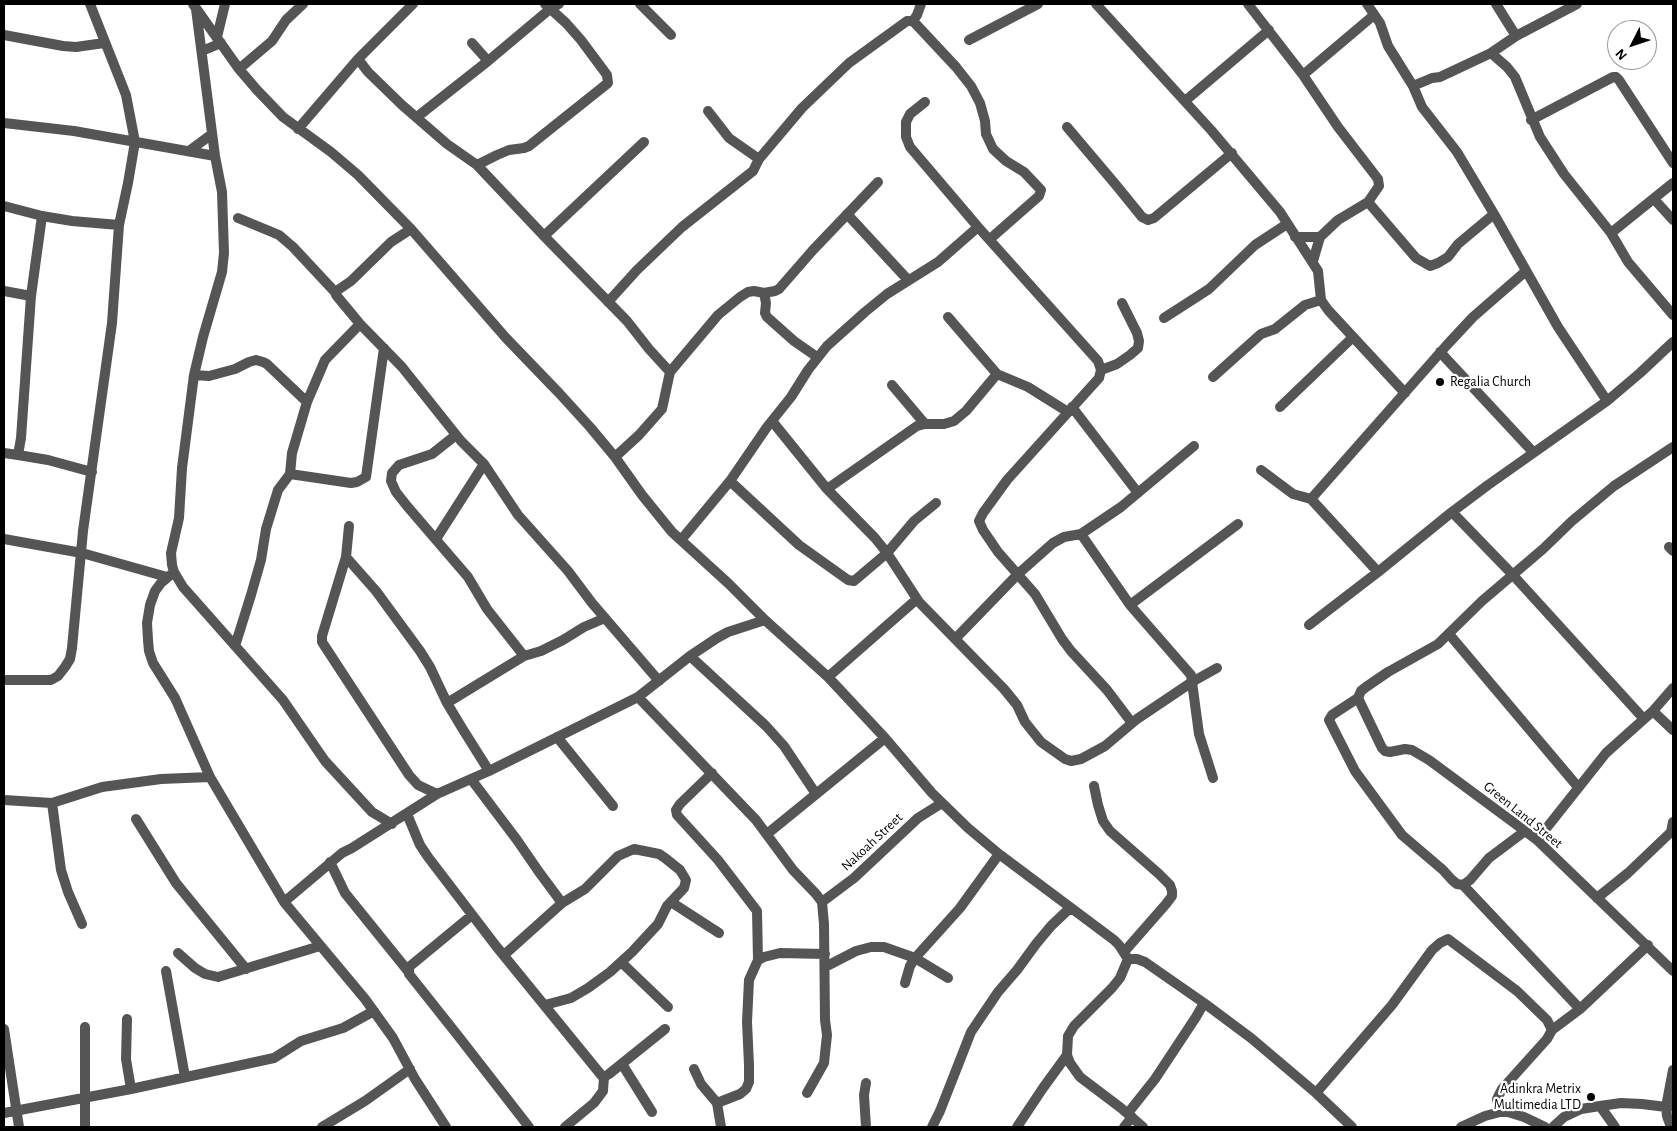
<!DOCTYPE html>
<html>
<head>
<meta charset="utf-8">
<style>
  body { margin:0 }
  #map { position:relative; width:1677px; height:1131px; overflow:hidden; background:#fff; font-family:"Alegreya Sans",sans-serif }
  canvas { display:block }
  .frame { position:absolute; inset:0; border:5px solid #000; pointer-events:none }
  .north { position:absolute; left:1607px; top:20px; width:50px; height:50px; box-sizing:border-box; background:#fff; border:1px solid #999; border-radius:50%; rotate:229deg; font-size:14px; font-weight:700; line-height:20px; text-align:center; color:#000 }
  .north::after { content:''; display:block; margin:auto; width:18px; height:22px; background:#000; clip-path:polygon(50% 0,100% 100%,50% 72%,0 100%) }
</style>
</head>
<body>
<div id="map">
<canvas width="1677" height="1131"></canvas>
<div class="frame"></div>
<div class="north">N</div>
</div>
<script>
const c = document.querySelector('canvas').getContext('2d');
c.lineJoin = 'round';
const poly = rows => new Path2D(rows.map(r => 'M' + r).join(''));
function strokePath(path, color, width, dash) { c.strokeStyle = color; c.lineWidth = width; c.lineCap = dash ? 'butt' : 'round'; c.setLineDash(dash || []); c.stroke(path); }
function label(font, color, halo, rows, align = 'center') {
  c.font = font + ' "Alegreya Sans",sans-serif'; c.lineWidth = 4.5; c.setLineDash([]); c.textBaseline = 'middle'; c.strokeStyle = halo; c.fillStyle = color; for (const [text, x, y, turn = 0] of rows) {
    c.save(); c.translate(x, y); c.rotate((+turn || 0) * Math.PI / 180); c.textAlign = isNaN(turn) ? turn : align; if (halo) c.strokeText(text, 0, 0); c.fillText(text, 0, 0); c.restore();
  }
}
const minor = poly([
  [193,4,239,69,257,90,283,117,331,152,358,175,411,229,506,338,559,393,590,427,615,457,642,495,672,532,729,584,765,620,828,677,885,738,932,793,968,828,999,854,1114,940,1119,945,1128,959,1120,978,1112,988,1074,1026,1068,1036,1067,1055,1070,1063,1080,1077,1121,1108,1143,1127],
  [640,4,671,35],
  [1096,4,1211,130,1280,212,1318,271,1321,300,1328,310,1405,393],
  [1248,4,1303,75,1338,127,1378,179,1379,186,1368,202,1338,220,1320,237,1313,261],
  [1367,4,1380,23,1388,46,1413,86,1422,107,1457,152,1494,214,1558,327,1607,401],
  [1496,4,1516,36],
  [196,9,215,156,222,192,224,253,222,272,203,337,194,375,182,468,179,518,171,553,172,565,174,572,183,587,283,700,325,761,372,812,392,824],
  [913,21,917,15,921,4],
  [4,35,63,46,76,47,104,43],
  [217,37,225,4],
  [969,40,1038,4],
  [472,43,488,61],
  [202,51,221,43],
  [1491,53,1507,67,1515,77,1540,137,1564,174,1611,233,1628,262,1673,315],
  [358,59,368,72,402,105,447,144,477,165,544,236,627,321,649,349,670,372,662,409,639,435,615,457],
  [239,69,272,41,286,20,303,4],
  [1303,75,1374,15],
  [1413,86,1432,78,1440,77,1491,53,1516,36,1577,4],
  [1185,101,1269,30],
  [925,102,910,114,906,122,906,137,910,147,978,227,1098,361,1101,370,1099,378,1007,480,983,513,979,521,983,530,998,552,1035,594,1062,639,1071,651,1107,690,1132,723],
  [708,111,729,138,759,159],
  [417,117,488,61,550,9,559,4],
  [1531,120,1613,77,1616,77,1619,80,1673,163],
  [4,123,74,131,215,156],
  [1067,127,1116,185,1142,217,1148,220,1154,218,1232,153],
  [298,129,358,59,413,4],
  [189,151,212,134],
  [477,165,497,155,509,150,524,148,529,146,608,83,607,75,581,40,566,23,545,4],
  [1654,199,1673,220],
  [1368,202,1416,258,1430,266,1438,263,1448,257,1458,244,1494,214],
  [4,206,42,216,72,221,119,225],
  [847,214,908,280],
  [42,216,31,296,21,438,18,455,48,460,92,472],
  [238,218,279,235,293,247,335,292],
  [411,229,391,242,351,281,335,292,336,295,360,324,402,367,461,441,484,464,518,515,568,571,592,603,659,681],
  [1611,233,1673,183],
  [544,236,644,142],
  [1295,237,1320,237],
  [4,291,31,296],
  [764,293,766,303,765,313,767,317,794,341,817,357],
  [608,302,637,270,682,227,753,171,759,159,802,108,849,63,907,21,913,21,956,67,971,86,980,103,985,121,986,134,993,149,1006,161,1024,172,1041,190,1039,196,990,239],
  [948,317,997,374],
  [1164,318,1209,289,1255,245,1287,224],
  [1440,352,1533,452],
  [1101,370,1117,364,1130,355,1138,348,1139,341,1137,333,1122,303],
  [670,372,718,315,740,297,748,292,754,291,764,293,775,291,779,289,813,250,878,182],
  [194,375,209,376,235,369,249,362,256,360,263,362,267,364,307,402,292,453,290,474,278,490,266,529,261,560,251,595,235,646],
  [1213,377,1261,334,1275,329,1305,305,1321,300],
  [892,385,925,424],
  [307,402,325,360,360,324],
  [1072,407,1138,493],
  [1280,407,1352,338],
  [772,421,827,489,875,538,887,553,919,602,1004,689,1017,705,1025,722,1041,742,1065,759,1071,761,1081,759,1105,746,1137,719,1192,682,1191,675,1130,605,1081,534],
  [456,435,432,454,399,465,392,473,391,481,396,492,407,506,468,577,487,609,524,656,541,651,563,640,584,627,605,618],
  [4,453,18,455],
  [1261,470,1293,494,1311,499,1378,572],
  [290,474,351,483,357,482,366,477,384,348],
  [730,481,799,545,848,580,854,581,887,553,914,521,936,503],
  [827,489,917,426,925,424,944,424,954,421,966,411,997,374,1028,387,1068,412],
  [1311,499,1446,346,1473,317,1526,271],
  [1452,512,1512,574,1643,718],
  [349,526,346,557,322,636,322,642,409,775,418,785,437,794],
  [4,539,82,553,167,577],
  [436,539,484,464],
  [681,540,730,481,767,427,791,397,808,370,827,346,865,312,887,294,938,262,978,227],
  [1669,547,1673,551],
  [346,557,376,591,420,651,430,667,447,703,462,728,489,771],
  [174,572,161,583,155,591,150,605,147,623,148,640,149,651,153,663,175,698,210,777,284,902,365,999,393,1038,415,1079,446,1127],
  [1130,605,1238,524],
  [1309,625,1378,572,1452,512,1488,485,1607,401,1640,373,1673,342],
  [1449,634,1578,787],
  [955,639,1018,574,1053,543,1064,537,1081,534,1121,507,1194,446],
  [690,656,766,726,784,746,816,794],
  [828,677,917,599],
  [4,680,51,680,58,676,65,667,70,659,72,648,83,531,112,323,119,225,128,183,135,142,126,95,90,4],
  [638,697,756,820,793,870,816,894,822,902,824,924,825,1020,827,1035,824,1063,807,1093],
  [1358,698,1382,748,1385,751,1390,752,1405,749,1412,750,1429,760,1525,831,1537,840,1673,971],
  [447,703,524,656],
  [1653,711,1673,730],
  [557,737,613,806],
  [712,773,680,804,676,810,677,815,718,860,757,911,758,960],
  [1213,778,1199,734,1192,682,1217,668],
  [471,779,517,840,539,872,562,903,585,889,618,856,634,849,659,854,665,858,680,870,686,880,684,888,667,906,658,924,632,952,610,972,588,988,571,998,545,1005],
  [1094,786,1098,805,1103,821,1110,831,1159,874,1170,885,1172,891,1172,896,1166,904,1124,952],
  [4,800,52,803,102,787,161,779,210,777],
  [52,803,61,870,68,892,82,924],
  [407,814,420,845,428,857,496,946,602,1076,604,1077,609,1074,665,1029],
  [136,819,176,883,246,969],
  [767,834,885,738],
  [1537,840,1606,753,1653,711,1673,688],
  [330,862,345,893,408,971],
  [1463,885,1470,880,1489,858,1525,831],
  [1597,898,1628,873,1671,832,1673,822],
  [284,902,342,853,352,848,437,794,489,771,638,697,690,656,717,638,728,632,765,620],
  [671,902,719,933],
  [822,902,854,878,918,818,942,803],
  [472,915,409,967,409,974,459,1037,529,1127],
  [178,953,195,968,205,974,218,977,320,946],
  [504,955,562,903],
  [1128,959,1137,959,1145,962,1204,1003],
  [621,962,668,1007],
  [825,967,856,951,871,947,884,947,915,958,948,978],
  [166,971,185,1077],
  [905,983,910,966,915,958,960,908,999,854],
  [1580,1009,1463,885,1457,884,1452,880,1443,870,1402,835,1355,771,1329,720,1332,715,1358,698,1361,691,1366,687,1388,672,1438,644,1482,601,1543,549,1572,521,1614,486,1673,447],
  [127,1019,126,1059,131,1089],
  [4,1029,19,1127],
  [622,1064,652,1112],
  [694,1069,701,1084,717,1103,721,1127],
  [866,1083,864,1095,866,1127],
  [1316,1093,1392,1005,1432,950,1440,943,1448,939,1517,991,1547,1020,1552,1030],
  [717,1103,740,1094,746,1089,749,1082,749,1065,747,1022,749,980,758,960,764,957,780,953,825,954],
  [1600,1106,1615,1127],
  [1500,1112,1497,1099,1502,1089,1547,1039,1552,1030,1580,1009,1648,945],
  [4,1113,131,1089,274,1058,301,1041,343,1028,374,1011],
  [1128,1113,1155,1079,1196,1017,1204,1003,1251,1038,1316,1093,1352,1127],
  [85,1127,85,1027],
  [322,1127,365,1101,410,1069],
  [565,1127,594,1103,603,1091,604,1077],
  [932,1127,940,1111,971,1032,998,992,1017,970,1036,944,1051,926,1070,908],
  [1017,1127,1043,1088,1067,1055],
  [1124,1127,1132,1117],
  [1461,1127,1485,1116,1500,1112,1508,1112,1524,1117,1545,1127],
  [1553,1127,1564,1117,1581,1109,1600,1106,1621,1103,1642,1104,1666,1107,1673,1106],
  [1671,1127,1667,1116,1666,1107,1673,1070]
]);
const markers = [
  [1440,382,5,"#000"],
  [1591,1097,5,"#000"]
];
const poiNames = [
  ["Regalia Church",1450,382],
  ["Adinkra Metrix",1581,1089,"right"],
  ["Multimedia LTD",1581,1105,"right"]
];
const streetNames = [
  ["Green Land Street",1523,815,39],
  ["Nakoah Street",872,842,-43]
];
strokePath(minor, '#555', 10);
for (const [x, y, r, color] of markers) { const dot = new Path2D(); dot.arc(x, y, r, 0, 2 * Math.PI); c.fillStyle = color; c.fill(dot); strokePath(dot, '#fff', 2); }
label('14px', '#000', '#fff', poiNames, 'left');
label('14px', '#000', '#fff', streetNames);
</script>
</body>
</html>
